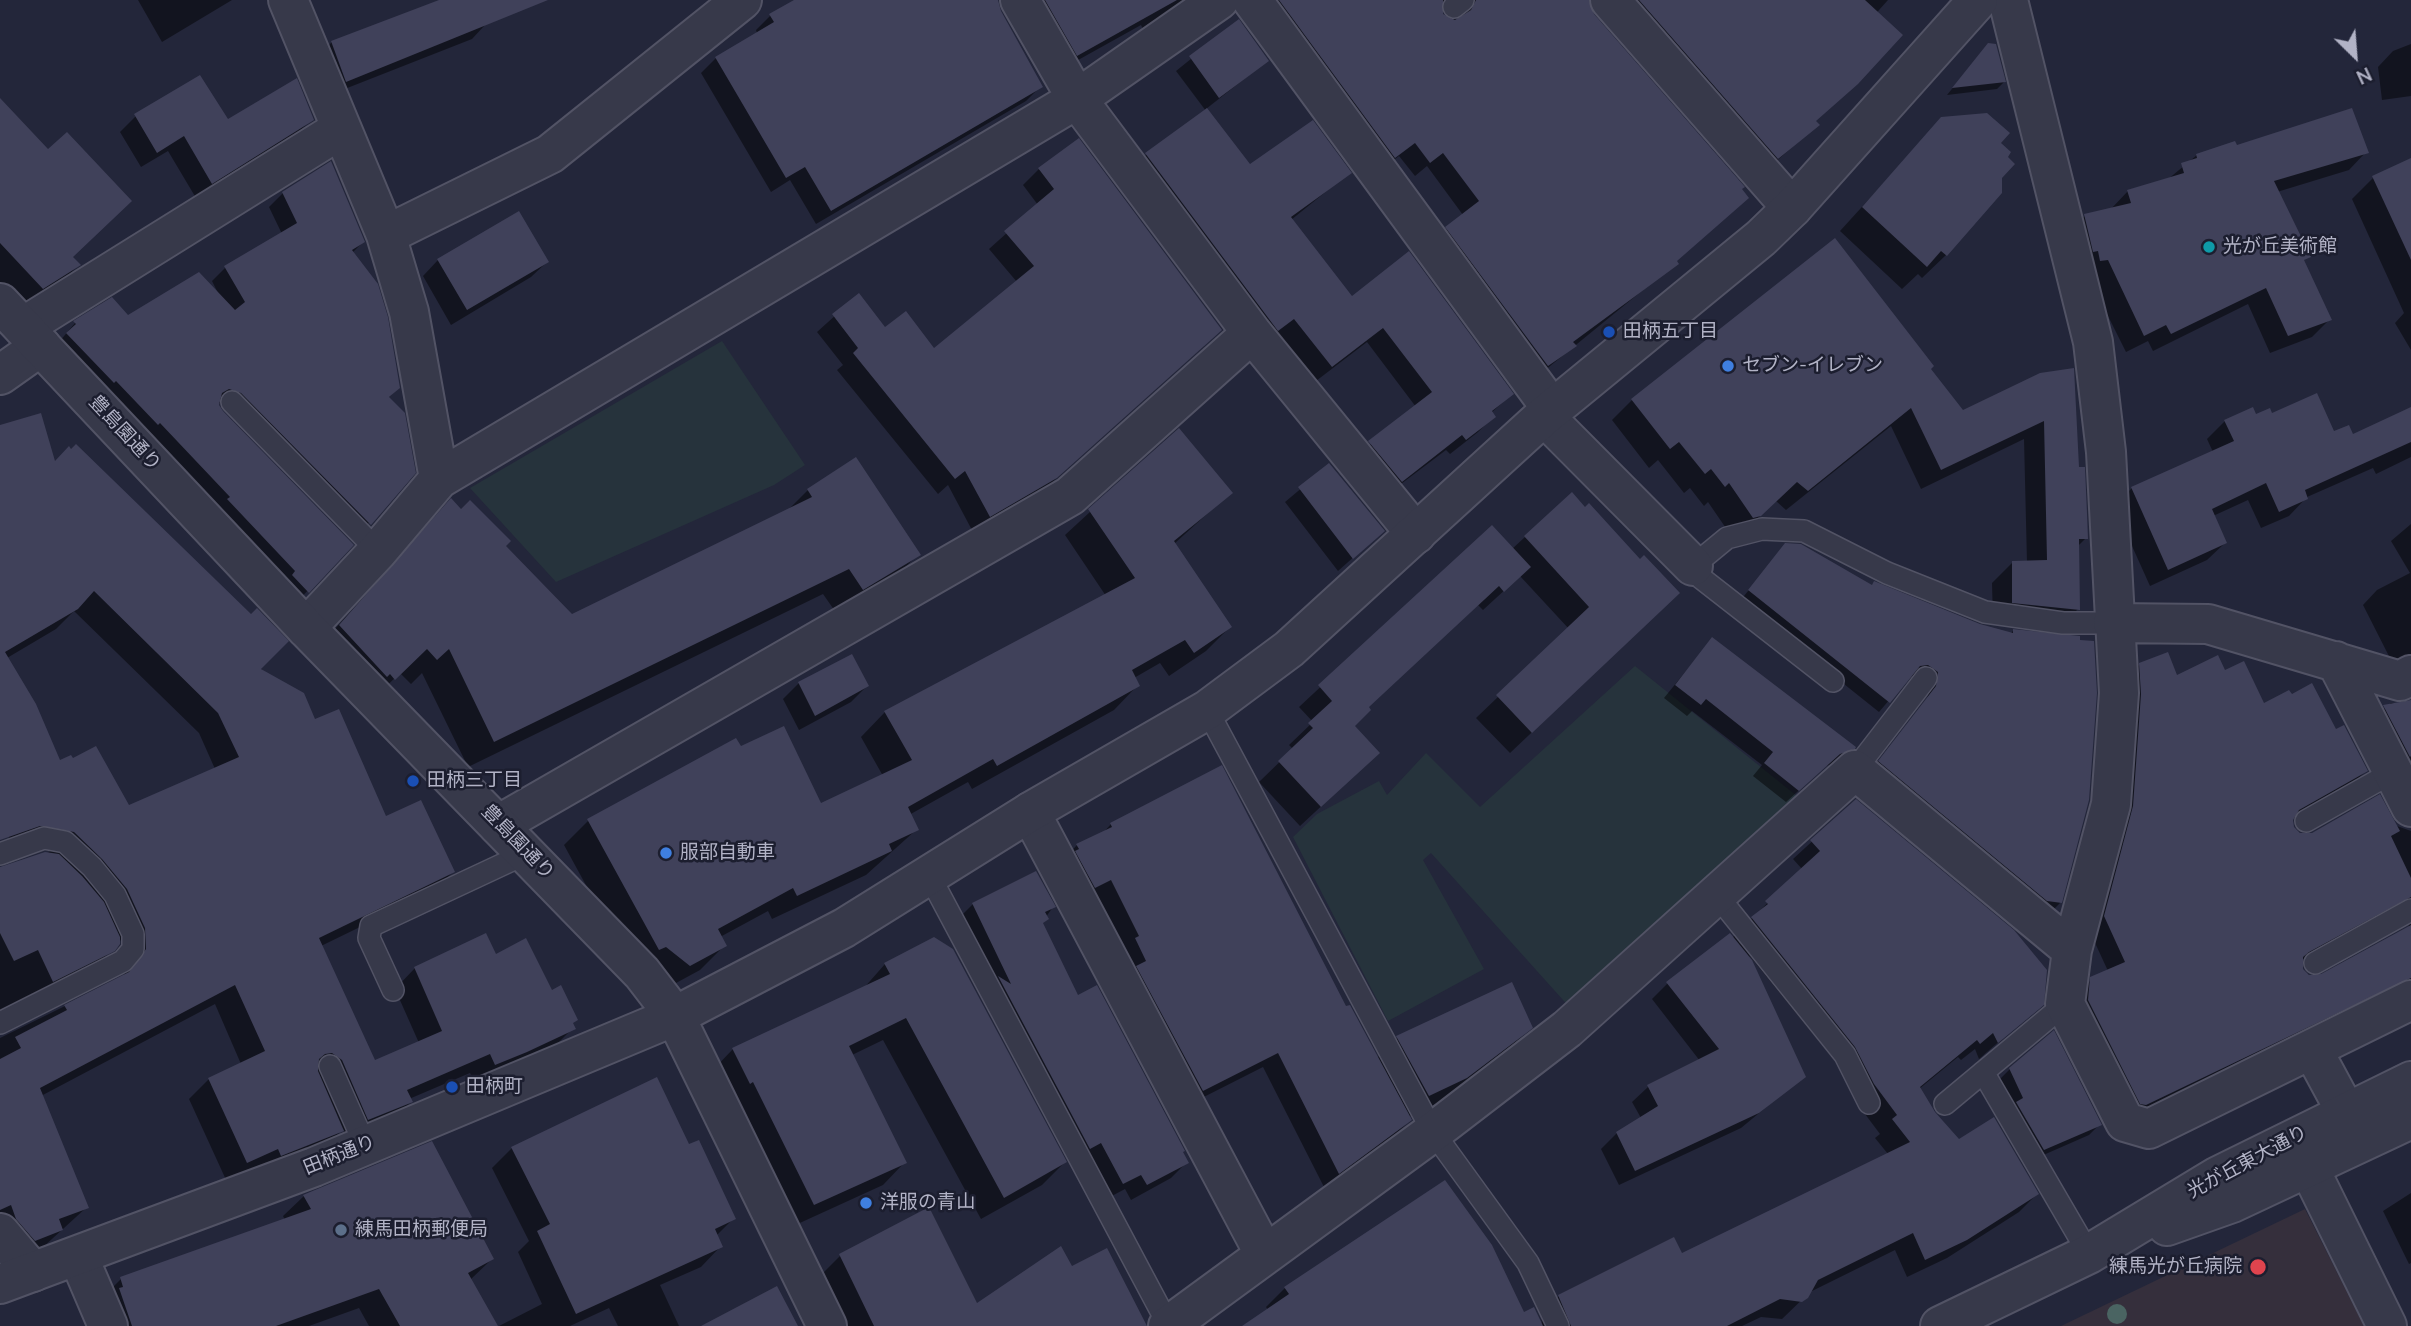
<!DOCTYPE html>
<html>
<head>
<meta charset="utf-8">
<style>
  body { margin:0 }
  #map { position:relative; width:2411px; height:1326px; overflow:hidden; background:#23263a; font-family:"Nunito Sans",sans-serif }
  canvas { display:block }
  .north { position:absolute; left:2320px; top:21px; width:70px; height:70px; -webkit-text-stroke:5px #1c1e2f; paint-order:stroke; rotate:155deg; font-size:19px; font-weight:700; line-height:28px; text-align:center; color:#b2b3c6 }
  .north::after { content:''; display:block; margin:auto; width:24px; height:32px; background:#b2b3c6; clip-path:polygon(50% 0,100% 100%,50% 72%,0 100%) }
</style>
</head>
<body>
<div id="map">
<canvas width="2411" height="1326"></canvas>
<div class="north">N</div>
</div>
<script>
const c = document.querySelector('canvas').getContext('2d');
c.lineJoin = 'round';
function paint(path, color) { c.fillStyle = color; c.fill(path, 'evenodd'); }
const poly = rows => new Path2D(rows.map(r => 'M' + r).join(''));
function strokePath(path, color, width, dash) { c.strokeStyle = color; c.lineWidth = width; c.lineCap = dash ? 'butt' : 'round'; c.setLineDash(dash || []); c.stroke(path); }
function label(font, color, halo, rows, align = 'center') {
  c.font = font + ' "Nunito Sans","Noto Sans JP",sans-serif'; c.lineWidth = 5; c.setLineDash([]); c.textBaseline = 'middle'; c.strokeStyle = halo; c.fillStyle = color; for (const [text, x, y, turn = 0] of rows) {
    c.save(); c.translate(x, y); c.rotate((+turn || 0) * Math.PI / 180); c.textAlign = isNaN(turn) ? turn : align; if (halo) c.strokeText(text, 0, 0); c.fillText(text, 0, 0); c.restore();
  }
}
const medical = poly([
  [2305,1209,2364,1326,2061,1326]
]);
const green = poly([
  [722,341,805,465,774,485,556,582,470,488],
  [1635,666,1802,800,1572,1010,1431,853,1423,860,1484,969,1388,1021,1293,837,1317,814,1379,781,1387,795,1426,753,1480,807]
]);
const shadow = poly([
  [138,0,232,0,162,42],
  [466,0,474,0,485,25,472,39,332,94,318,56,332,42],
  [796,0,997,0,999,11,1041,86,1026,101,816,224,790,180,771,192,701,73,716,58,757,33,756,30,770,16],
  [1021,0,1185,0,1143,29,1141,25,1062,69],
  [1253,0,1587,0,1676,263,1533,380,1432,243,1463,215,1427,166,1415,176,1399,156,1379,171],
  [1444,1,1454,2,1462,13,1460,20,1443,17,1441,3],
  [1612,0,1888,0,1871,19,1814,121,1817,125,1763,173],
  [1238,21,1267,61,1206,109,1250,166,1349,173,1291,220,1352,298,1512,394,1491,413,1494,416,1478,432,1450,454,1446,450,1385,496,1354,458,1416,407,1367,342,1316,381,1278,333,1262,345,1131,170,1146,155,1206,111,1176,71],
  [2411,44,2411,96,2382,100,2378,67,2393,51],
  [1981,53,2004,82,1997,89,1947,95],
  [0,101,71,258,79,265,55,288,19,311,0,291],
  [136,116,228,121,312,119,296,135,196,198,168,151,141,167,120,132],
  [1942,119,1999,143,2000,177,1946,255,1922,278,1918,274,1902,289,1840,231],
  [2235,148,2366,152,2349,170,2277,192,2308,256,2303,261,2330,319,2312,337,2270,353,2248,304,2153,351,2148,341,2126,352,2067,234,2085,216,2110,210,2128,191,2167,180,2197,155],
  [2411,160,2411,350,2395,323,2404,313,2352,199,2373,178],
  [1039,169,1204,346,1039,494,973,532,948,485,938,494,837,370,843,365,817,332,858,295,885,330,934,350,1017,282,989,249,1038,205,1023,185],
  [283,193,363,242,352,253,399,388,388,398,414,472,356,537,228,406,216,402,221,412,351,545,294,605,54,348,75,323,112,300,128,317,218,293,212,281,225,268,282,234,269,207],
  [438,260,547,262,531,277,451,325,423,276],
  [1929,369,1963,412,2040,375,2077,469,2086,538,2078,546,2078,609,2058,629,1993,622,1992,583,2012,563,2027,563,2024,439,1921,489,1891,426,1786,510,1776,501,1739,536,1732,537,1708,502,1704,506,1690,488,1684,493,1658,460,1649,468,1612,420,1632,400],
  [2411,409,2411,457,2376,474,2373,468,2307,497,2289,516,2261,528,2248,500,2213,516,2225,543,2207,560,2150,586,2114,506,2132,488,2213,452,2207,439,2225,421,2271,415,2352,437],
  [0,427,54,464,314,721,385,819,453,872,432,892,321,946,374,1062,419,1043,395,989,415,968,495,956,551,992,572,1024,573,1028,553,1048,475,1084,470,1073,409,1099,411,1102,390,1122,348,1140,343,1129,322,1150,227,1182,189,1099,209,1079,241,1064,215,1004,41,1096,87,1207,41,1249,0,1245,0,1038,124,977,127,954,118,935,113,949,92,970,0,1017,0,885,32,869,50,851,25,845,14,847,8,835,0,839],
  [74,611,199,733,215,769,128,807,59,763,7,658,56,629],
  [1179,430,1230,493,1174,544,1230,627,1206,651,1169,676,1160,663,1134,678,1138,685,1114,710,972,789,968,782,909,815,916,830,866,875,772,919,768,911,720,937,725,945,700,970,665,989,634,973,564,845,588,821,740,748,820,806,883,776,861,737,885,712,1106,596,1065,535],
  [1328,466,1383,531,1338,571,1285,502],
  [808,490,918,554,893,580,837,614,823,594,468,767,422,673,411,684,400,673,368,704,314,652,451,501,504,546,571,616,788,510],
  [2411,524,2411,674,2395,668,2363,605,2377,590,2410,573,2391,541],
  [1492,527,1512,549,1525,537,1657,614,1510,753,1476,718,1569,629,1520,576,1483,610,1478,605,1367,708,1353,726,1358,772,1300,826,1259,782,1293,749,1289,745,1313,722,1299,707],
  [1785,545,1871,587,1980,626,2010,634,2013,631,2060,903,2050,913,1870,772,1927,698,1930,690,1916,674,1908,678,1879,712,1740,601],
  [1712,639,1852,749,1840,761,1826,766,1786,802,1753,776,1762,765,1692,711,1687,716,1664,698],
  [2140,664,2176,678,2224,672,2263,705,2335,731,2366,771,2351,785,2292,819,2293,829,2305,836,2397,826,2411,831,2411,988,2130,1119,2077,994,2092,979,2108,971,2090,932,2125,679],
  [2396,911,2408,918,2409,928,2314,978,2302,971,2300,961],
  [799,683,867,686,851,702,799,730,783,699],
  [2411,701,2411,802,2370,721,2391,703,2403,704],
  [1856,801,2042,1004,1979,1059,1975,1049,1961,1060,1958,1057,1919,1089,1933,1113,1958,1142,2037,1194,2019,1212,1947,1258,1907,1277,1895,1250,1810,1292,1782,1319,1761,1317,1742,1326,1245,1326,1268,1310,1266,1307,1285,1288,1444,1182,1523,1314,1542,1323,1541,1314,1559,1296,1681,1256,1888,1154,1875,1138,1880,1134,1856,1102,1838,1065,1749,955,1804,1076,1741,1128,1619,1185,1601,1149,1617,1133,1641,1118,1632,1102,1648,1087,1700,1061,1652,999,1668,983,1732,938,1802,869,1793,859],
  [1111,824,1346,1009,1377,1058,1398,1037,1531,1027,1507,1051,1442,1101,1408,1117,1410,1120,1395,1135,1324,1187,1263,1067,1188,1105,1124,951,1096,893,1080,901,1063,860,1077,845,1103,833],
  [1036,873,1053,907,1041,924,1077,998,1187,1162,1171,1178,1131,1200,1125,1189,1108,1198,957,920,973,904],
  [885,964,1065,1162,1042,1185,981,1219,883,1040,852,1055,905,1162,883,1185,791,1227,711,1072,733,1049,863,989],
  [2010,1069,2100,1124,2089,1135,2032,1160,1999,1080],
  [431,1144,492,1259,470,1280,496,1326,369,1326,359,1308,309,1326,105,1326,101,1299,121,1279,285,1220,283,1216,304,1196],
  [689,1147,734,1218,716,1236,721,1246,701,1267,660,1285,679,1326,618,1326,609,1308,570,1326,499,1326,542,1304,518,1252,529,1241,492,1168,512,1148],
  [2411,1193,2411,1263,2409,1264,2383,1211],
  [929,1209,976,1305,1071,1269,1143,1326,836,1326,814,1282,840,1256]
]);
const building = poly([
  [439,0,548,0,346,82,331,41],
  [794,0,998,0,1001,11,1043,87,831,211,805,167,786,178,715,57,774,22,769,14],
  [1045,0,1177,0,1077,56],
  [1279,0,1443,0,1443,14,1455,20,1471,10,1476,0,1589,0,1594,14,1745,187,1742,189,1749,198,1677,261,1679,264,1573,342,1577,346,1548,366,1445,227,1479,201,1443,153,1430,163,1415,143,1395,158],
  [1639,0,1865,0,1903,35,1858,84,1816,121,1820,125,1778,159],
  [1239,19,1269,61,1219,98,1189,56],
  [1988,43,1996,44,2006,82,1952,88],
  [200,75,228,119,297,78,314,120,212,184,184,136,157,153,134,114],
  [0,98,48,149,67,132,132,201,73,257,81,265,43,289,0,243],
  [1207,108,1250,164,1313,120,1352,173,1291,217,1352,296,1409,251,1514,394,1492,411,1496,417,1466,440,1462,435,1402,482,1368,441,1432,392,1383,328,1332,367,1294,319,1278,331,1145,153],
  [2352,108,2369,153,2274,181,2311,257,2304,260,2332,320,2288,336,2266,288,2171,334,2166,325,2144,336,2108,260,2100,261,2098,251,2093,252,2084,214,2131,203,2127,190,2184,173,2181,163,2197,158,2196,154,2235,141,2237,145],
  [1987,113,2010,133,2001,143,2011,152,2008,157,2015,164,2002,178,2002,193,1947,256,1941,251,1927,267,1862,207,1941,117],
  [1079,138,1222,330,1057,478,990,517,965,471,955,479,853,353,858,348,832,314,859,293,885,327,906,311,934,348,1034,266,1004,231,1054,189,1038,168],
  [2411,158,2411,260,2372,176],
  [331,161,365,242,352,250,378,284,388,317,400,388,389,397,405,413,416,473,371,525,241,393,229,389,222,393,219,405,223,411,354,545,309,593,292,575,295,571,227,499,230,497,160,423,158,425,116,381,114,383,66,333,76,324,73,321,112,297,128,315,199,272,235,310,245,302,224,266,297,223,282,192],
  [519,211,549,262,467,310,437,259],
  [1835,238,1934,366,1931,369,1963,410,2040,373,2074,368,2079,467,2085,467,2087,513,2088,539,2079,539,2080,610,2012,603,2012,561,2047,560,2044,421,1941,470,1911,408,1808,491,1797,482,1761,516,1753,518,1729,483,1725,487,1711,469,1705,474,1679,442,1670,449,1631,399],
  [2317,393,2334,431,2349,425,2353,434,2411,407,2411,442,2305,490,2308,499,2279,512,2266,483,2212,509,2227,543,2168,570,2131,487,2234,441,2224,420,2253,407,2256,414,2270,408,2272,413],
  [41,413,55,461,69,446,71,449,76,444,251,614,257,608,289,641,261,669,304,693,315,719,339,709,386,816,421,800,455,872,319,938,375,1060,442,1031,414,967,486,933,496,954,526,938,552,990,561,985,578,1020,573,1023,576,1029,527,1052,495,1065,490,1054,407,1090,413,1102,368,1120,342,1060,332,1053,325,1054,319,1059,318,1071,344,1131,281,1156,278,1149,247,1163,208,1078,265,1051,235,985,40,1088,89,1208,59,1219,63,1230,35,1241,16,1219,11,1205,0,1210,0,1059,21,1048,15,1037,67,1010,64,1005,129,972,146,949,145,928,127,889,102,859,74,832,40,826,0,840,0,425],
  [94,591,218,713,239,757,129,805,96,746,73,758,71,755,60,760,36,704,5,652,78,609],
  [1179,428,1233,493,1174,541,1232,627,1194,653,1185,640,1132,670,1140,686,997,766,993,759,908,807,919,830,889,844,892,851,797,896,793,888,718,929,727,946,690,966,666,947,659,950,587,819,736,738,741,746,784,726,821,803,912,760,884,711,1135,578,1088,509],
  [856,457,921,555,863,590,849,569,494,742,449,649,437,660,427,649,395,680,390,674,387,677,339,625,451,498,461,509,470,500,511,541,506,546,572,614,812,497,807,489],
  [1329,463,1385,531,1353,559,1298,487],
  [1572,492,1585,507,1589,503,1640,559,1644,555,1680,593,1532,733,1496,695,1589,607,1524,536],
  [1492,525,1531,567,1504,592,1499,586,1369,707,1371,710,1355,726,1380,753,1321,807,1278,761,1313,728,1308,723,1332,701,1318,685],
  [1785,543,1801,544,1872,585,1874,581,1980,624,2013,633,2013,629,2080,636,2080,640,2094,641,2097,693,2089,800,2062,903,2047,901,1878,761,1936,686,1938,672,1928,665,1920,666,1890,703,1748,590],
  [1712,637,1856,747,1855,749,1840,754,1799,791,1764,763,1773,752,1706,699,1701,705,1675,685],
  [2168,652,2177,675,2218,655,2225,670,2244,661,2264,703,2289,690,2292,694,2312,683,2336,729,2344,725,2368,771,2299,810,2293,820,2294,827,2300,833,2312,833,2380,794,2400,831,2391,836,2411,878,2411,897,2309,952,2303,957,2303,969,2309,975,2321,974,2411,925,2411,978,2146,1105,2140,1104,2088,1000,2090,977,2125,962,2104,916,2133,806,2141,694,2139,663],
  [852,654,869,686,815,716,798,682],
  [2411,700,2411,756,2410,757,2383,705],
  [1222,765,1346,1006,1350,1005,1412,1120,1339,1174,1278,1053,1203,1091,1136,966,1146,961,1135,938,1139,936,1111,880,1095,888,1075,851,1079,849,1076,844,1112,827,1110,823],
  [1856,799,2014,930,2047,970,2044,1005,1998,1043,1993,1033,1980,1044,1977,1040,1920,1087,1935,1112,1959,1139,1994,1117,2039,1194,1967,1240,1925,1260,1913,1233,1818,1280,1808,1298,1802,1302,1780,1299,1727,1326,1571,1326,1558,1295,1674,1237,1682,1253,1910,1142,1892,1119,1897,1115,1874,1084,1855,1047,1751,917,1768,904,1765,901,1820,851,1810,840],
  [45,852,59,854,82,876,104,902,120,937,120,944,115,951,53,982,38,950,14,961,0,933,0,867],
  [1036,871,1056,907,1045,912,1049,919,1043,923,1078,995,1097,985,1185,1151,1183,1152,1189,1163,1147,1185,1141,1175,1123,1184,1101,1143,1090,1149,998,976,1011,984,972,903],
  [1730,933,1752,960,1806,1077,1759,1113,1635,1171,1616,1132,1658,1106,1647,1085,1719,1049,1666,982],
  [934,937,953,949,1067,1162,1004,1198,906,1018,849,1046,907,1163,814,1205,753,1082,750,1084,732,1048,890,974,884,963],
  [1512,982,1533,1028,1467,1078,1429,1096,1396,1036],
  [2054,1030,2102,1125,2044,1150,2016,1102,2023,1098,2009,1068],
  [657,1077,689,1144,699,1140,736,1219,715,1229,723,1247,576,1314,537,1231,550,1224,511,1147],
  [432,1141,494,1259,468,1273,498,1326,400,1326,379,1289,276,1326,132,1326,119,1288,123,1287,120,1277,311,1209,303,1195],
  [1445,1180,1492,1245,1524,1312,1534,1307,1543,1326,1242,1326,1289,1294,1284,1287],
  [929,1207,977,1303,1061,1246,1072,1266,1107,1248,1147,1326,874,1326,839,1254],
  [777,1286,798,1326,701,1326]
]);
const service = poly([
  [1454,7,1463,0],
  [232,402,378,551],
  [1833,681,1701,578,1693,566,1727,538,1762,529,1804,531,1887,573,1985,612,2063,623,2113,623],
  [1207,710,1433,1132,1528,1263,1558,1326],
  [1855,770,1926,678],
  [2306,821,2393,772],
  [0,854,44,838,65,842,92,867,115,895,133,934,133,949,123,961,0,1023],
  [930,877,1169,1326],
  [1715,893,1845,1055,1869,1103],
  [2315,963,2411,910],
  [393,990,369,938,371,926,527,853],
  [330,1066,365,1145],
  [1983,1072,2089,1254],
  [1945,1104,2065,1004]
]);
const minor = poly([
  [288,0,386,235,409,312,439,479],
  [1020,0,1077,99,1252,333,1416,534],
  [1252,0,1552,409],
  [1610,0,1792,208],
  [2008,0,2093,342,2106,452,2119,693,2111,804,2072,950,2065,1004,2125,1122,2149,1129,2411,1000],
  [386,235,550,154,742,0],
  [23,327,341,129],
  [0,375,41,346],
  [1544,416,1693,566],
  [2113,623,2208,624,2400,681,2411,675],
  [306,628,378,551,439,479,1077,99,1219,0],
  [2336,661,2411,807],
  [1030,812,1265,1255],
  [498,825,1070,496,1252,333],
  [2312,1049,2346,1112],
  [2309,1168,2387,1326],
  [0,1233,33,1272],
  [78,1256,108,1326],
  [1168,1326,1433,1132,1567,1029,1855,770,2072,950]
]);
const tertiary = poly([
  [0,303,306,628,642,973,675,1016,827,1326],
  [2167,1226,2232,1203,2411,1119],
  [0,1284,314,1167,675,1016,844,928,1030,812,1207,710,1289,649,1544,416,1761,238,1792,208,1978,0],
  [1940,1326,2089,1254,2218,1176,2411,1081]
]);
const trees = [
  [2117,1314]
];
const markers = [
  [2209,247,7,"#0f9aa8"],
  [1609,332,7,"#1a4fb4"],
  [1728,366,7,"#3f7fe0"],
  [413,781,7,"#1a4fb4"],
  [666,853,7,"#3f7fe0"],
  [452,1087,7,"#1a4fb4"],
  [866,1203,7,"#3f7fe0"],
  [341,1230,7,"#5c6f8a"],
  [2258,1267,9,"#e0444e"]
];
const poiNames = [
  ["光が丘美術館",2223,247],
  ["田柄五丁目",1623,332],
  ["セブン-イレブン",1742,366],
  ["田柄三丁目",427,781],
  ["服部自動車",680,853],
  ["田柄町",466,1087],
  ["洋服の青山",880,1203],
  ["練馬田柄郵便局",355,1230],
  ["練馬光が丘病院",2242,1267,"right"]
];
const streetNames = [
  ["豊島園通り",124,434,47],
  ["豊島園通り",517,843,46],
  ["田柄通り",340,1156,-22],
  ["光が丘東大通り",2248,1163,-28]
];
paint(medical, '#352f3c');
paint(green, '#26333c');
paint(shadow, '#0007');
paint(building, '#40415a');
strokePath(service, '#525365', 24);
strokePath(minor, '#525365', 42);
strokePath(tertiary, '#525365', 42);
strokePath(service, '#37394a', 21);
strokePath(minor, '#37394a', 38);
strokePath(tertiary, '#37394a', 38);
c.fillStyle = '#4a6462';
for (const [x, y] of trees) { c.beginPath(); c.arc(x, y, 10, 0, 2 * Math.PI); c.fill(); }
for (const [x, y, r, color] of markers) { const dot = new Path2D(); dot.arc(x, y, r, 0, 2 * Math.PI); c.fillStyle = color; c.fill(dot); strokePath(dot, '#1c1e2f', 2.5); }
label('19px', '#b2b3c6', '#1c1e2f', poiNames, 'left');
label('19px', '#b2b3c6', '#1c1e2f', streetNames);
</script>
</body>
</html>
